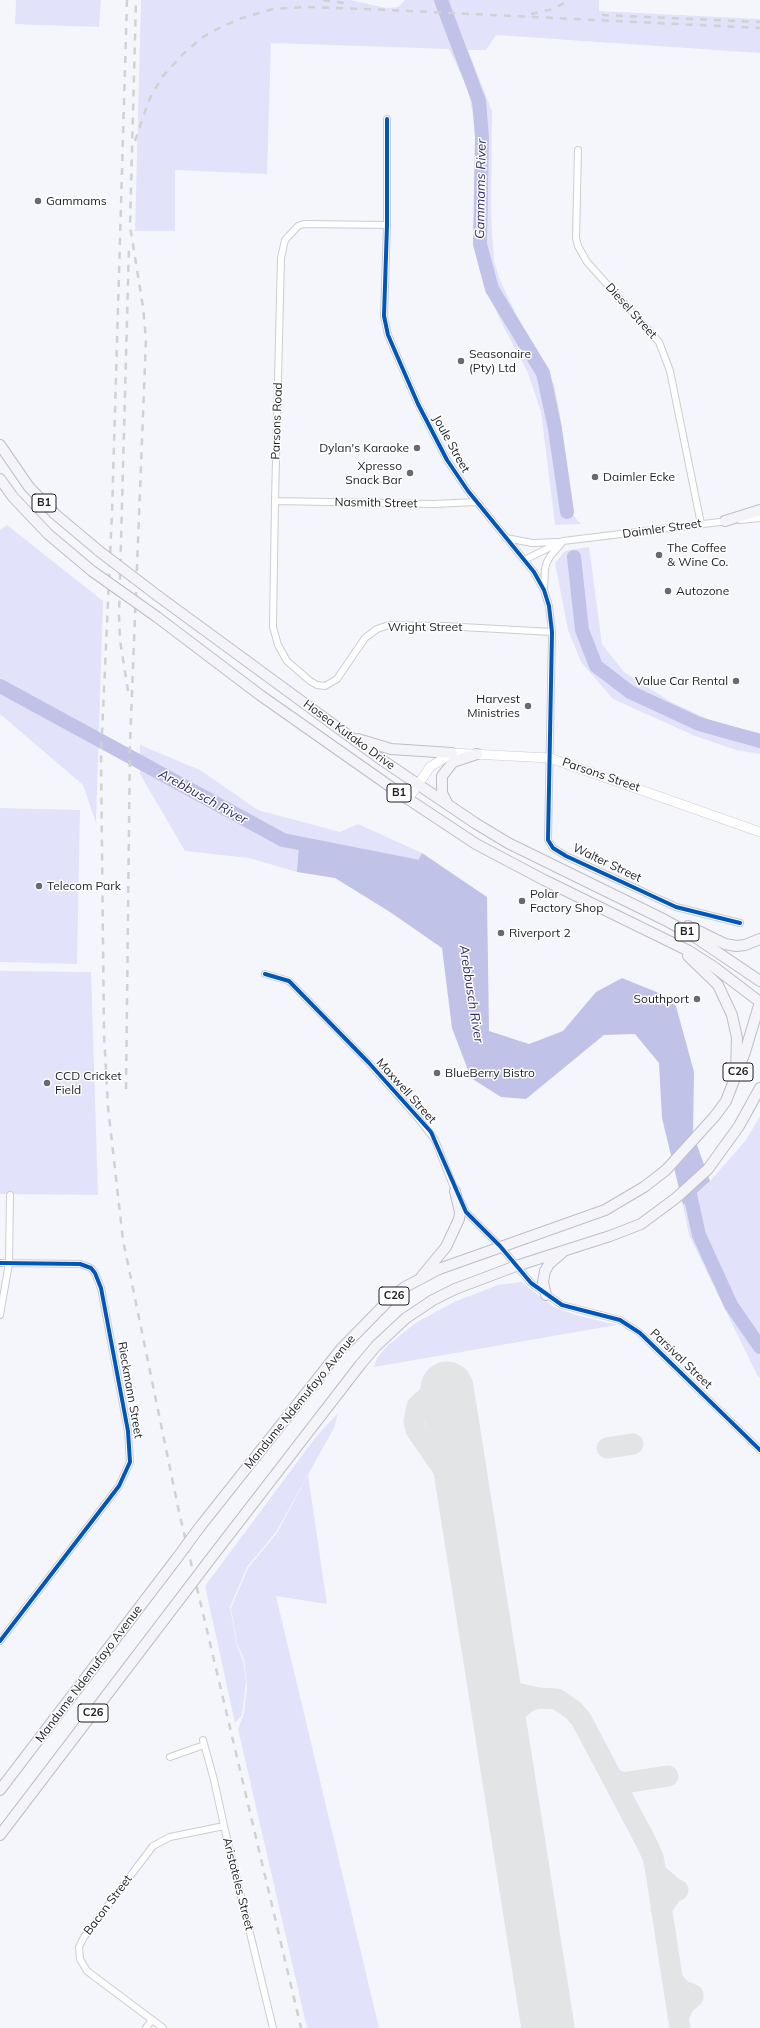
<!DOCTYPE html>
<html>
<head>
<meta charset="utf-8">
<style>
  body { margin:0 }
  canvas { display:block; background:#f5f6fb }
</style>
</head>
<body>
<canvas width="760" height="2028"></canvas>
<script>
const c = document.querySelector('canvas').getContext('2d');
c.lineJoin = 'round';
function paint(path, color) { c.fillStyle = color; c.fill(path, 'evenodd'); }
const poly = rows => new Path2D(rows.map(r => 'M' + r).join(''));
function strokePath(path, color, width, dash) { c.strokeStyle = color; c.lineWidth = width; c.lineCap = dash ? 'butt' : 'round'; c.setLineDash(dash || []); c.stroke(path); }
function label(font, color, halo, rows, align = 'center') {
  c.font = font + ' Mulish,sans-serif'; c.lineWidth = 3; c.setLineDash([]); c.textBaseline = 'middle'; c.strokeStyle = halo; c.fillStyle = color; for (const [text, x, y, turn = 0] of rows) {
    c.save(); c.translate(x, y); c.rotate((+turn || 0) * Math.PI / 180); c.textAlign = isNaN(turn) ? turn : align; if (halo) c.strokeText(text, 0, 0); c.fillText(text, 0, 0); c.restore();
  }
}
const green = poly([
  [16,0,101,0,99,27,15,24],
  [141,0,351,0,386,8,398,7,405,0,599,0,599,11,760,19,760,53,496,35,486,50,468,50,492,111,491,216,494,261,500,280,522,327,554,384,560,415,571,513,581,524,555,525,541,412,528,373,500,320,480,272,474,239,478,158,476,128,467,87,449,49,271,43,267,174,175,170,175,231,135,231],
  [7,525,103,601,96,823,83,785,0,714,0,530],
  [589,547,602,644,624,672,671,702,714,722,760,733,760,754,736,750,695,736,613,699,581,662,568,630,555,563,565,551],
  [140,745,200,770,258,810,340,832,358,824,422,853,415,866,299,843,297,872,249,858,185,851,140,774],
  [0,808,80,810,77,964,0,962],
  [0,971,91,972,98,1195,0,1194],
  [760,1116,760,1378,757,1375,689,1235,683,1205,710,1181,746,1140],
  [521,1282,554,1307,576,1315,617,1325,374,1367,377,1358,388,1345,417,1322,456,1301,475,1294,498,1285],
  [338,1413,334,1428,276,1532,247,1567,230,1607,237,1646,243,1661,246,1682,242,1715,235,1723,205,1586,315,1438],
  [308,1475,327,1604,276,1596,379,2028,307,2028,238,1729,244,1714,247,1687,244,1660,237,1643,231,1608,248,1568,277,1533]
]);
const water = poly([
  [299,843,415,866,422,853,487,897,489,1031,529,1044,563,1031,596,992,622,978,659,993,676,1006,694,1072,693,1134,710,1181,683,1205,662,1118,659,1063,635,1034,604,1035,526,1099,501,1097,471,1078,452,1028,442,948,390,912,335,878,297,872]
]);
const river = poly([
  [441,0,479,101,482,137,480,244,492,289,543,373,555,429,567,512],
  [574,557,582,630,596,666,630,692,699,724,760,741],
  [0,686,283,840,415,866,427,879],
  [687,1181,699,1235,731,1305,760,1347]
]);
const taxiway = poly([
  [448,1398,437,1395,427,1397,417,1406,414,1421,416,1430,464,1499],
  [607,1448,633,1444],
  [491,1666,497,1679,512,1692,538,1698,557,1699,573,1710,581,1719,646,1842,653,1857,656,1873,680,2028],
  [503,1739,507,1723,512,1715,527,1702,538,1698],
  [612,1778,623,1783,668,1776],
  [656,1873,671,1886,678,1890,672,1893,661,1909],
  [672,1979,681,1990,693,1995,693,1997,684,2005,678,2017]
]);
const runway = poly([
  [447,1388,548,2028]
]);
const street = poly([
  [387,119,387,225,384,316,388,335,418,404,447,460,468,491,534,572,544,590,549,606,552,632,548,840,553,848,566,856,676,907,740,923],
  [578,150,576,238,578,246,587,262,659,342,670,371,701,524],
  [387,225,304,224,298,226,285,240,281,258,275,501,273,627,278,645,287,661,310,681,317,685,325,686,337,679,365,638,377,629,389,625,444,626,552,632],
  [275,501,434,504,476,502],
  [740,520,760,518],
  [506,538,532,543,558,542],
  [524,560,563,541,728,521],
  [544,589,545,569,547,562,551,555,561,544],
  [265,974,289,981,369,1063,418,1118,435,1140,456,1193],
  [461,1202,466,1212,500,1246,531,1283,562,1305,620,1320,640,1333,760,1450],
  [0,1263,80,1264,91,1268,95,1273,101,1288,128,1431,130,1462,119,1486,0,1641],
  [0,1315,9,1263,10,1195],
  [203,1740,214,1780,224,1826,273,2028],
  [170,1757,204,1745],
  [146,2028,152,2020],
  [163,2028,87,1971,80,1959,79,1947,84,1937,153,1846,170,1837,224,1826]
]);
const secondary = poly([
  [408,799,430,767,452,753,550,758,760,832]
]);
const primary = poly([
  [0,445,29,487,55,514,99,551],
  [0,479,13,497,48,534,92,571],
  [725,521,760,510],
  [158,596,379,758,475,823,508,843,665,920,692,935,760,981],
  [157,617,260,695,408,799,476,844,544,880,689,951,714,967,760,1002],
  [358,739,391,749,452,753],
  [448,805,442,793,442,776,453,762,477,754],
  [688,926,725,944,736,946,745,945,760,939],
  [688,956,718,985,732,1015,737,1038,736,1070],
  [422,1276,446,1247,459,1219,460,1212,455,1191],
  [546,1295,543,1282,545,1271,549,1264,562,1253],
  [199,1528,341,1349,392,1297,405,1287,439,1269,605,1210,644,1187,666,1170,715,1116,726,1101,745,1052,760,1002],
  [208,1562,360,1365,376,1346,406,1318,433,1300,455,1289,516,1266,610,1236,641,1224,676,1198,708,1169,739,1126,760,1088],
  [0,1790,177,1558],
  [0,1835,186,1591]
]);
const rail = poly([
  [127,0,112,513,101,756,104,1034,108,1107,123,1240,179,1512,301,2028],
  [323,0,350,4],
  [531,14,553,9,570,0],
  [602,15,760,22],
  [135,141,149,100,162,77,183,54,203,37,221,27,245,17,273,9,307,7,389,10,760,28],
  [128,691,120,640,119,616,129,246],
  [126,1089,130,743,146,339,143,307,130,226,136,0]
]);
const primaryBridge = poly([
  [99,551,158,596],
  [92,571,157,617],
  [177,1558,199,1528],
  [186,1591,208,1562]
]);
const cycleway = poly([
  [387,119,387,225,384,316,388,335,418,404,447,460,468,491,534,572,544,590,549,606,552,632,548,840,553,848,566,856,676,907,740,923],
  [265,974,289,981,369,1063,431,1132,466,1212,500,1246,531,1283,562,1305,620,1320,640,1333,760,1450],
  [0,1263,80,1264,91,1268,95,1273,101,1288,128,1431,130,1462,119,1486,0,1641]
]);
const markers = [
  [38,201,4,"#696a6f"],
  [461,361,4,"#696a6f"],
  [417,448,4,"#696a6f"],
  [410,473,4,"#696a6f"],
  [595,477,4,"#696a6f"],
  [659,555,4,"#696a6f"],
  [668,591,4,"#696a6f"],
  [736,681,4,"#696a6f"],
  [528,706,4,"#696a6f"],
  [39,886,4,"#696a6f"],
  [522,901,4,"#696a6f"],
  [501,933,4,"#696a6f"],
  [697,999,4,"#696a6f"],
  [437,1073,4,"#696a6f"],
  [47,1083,4,"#696a6f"]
];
const shields = [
  [44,503,24],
  [399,793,24],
  [687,932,24],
  [738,1072,30],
  [394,1296,30],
  [93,1713,30]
];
const shieldNames = [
  ["B1",44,503],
  ["B1",399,793],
  ["B1",687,932],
  ["C26",738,1072],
  ["C26",394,1296],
  ["C26",93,1713]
];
const poiNames = [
  ["Gammams",46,201],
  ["Seasonaire",469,354],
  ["(Pty) Ltd",469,368],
  ["Dylan's Karaoke",409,448,"right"],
  ["Xpresso",402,466,"right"],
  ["Snack Bar",402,480,"right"],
  ["Daimler Ecke",603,477],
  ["The Coffee",667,548],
  ["& Wine Co.",667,562],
  ["Autozone",676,591],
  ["Value Car Rental",728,681,"right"],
  ["Harvest",520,699,"right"],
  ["Ministries",520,713,"right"],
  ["Telecom Park",47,886],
  ["Polar",530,894],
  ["Factory Shop",530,908],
  ["Riverport 2",509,933],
  ["Southport",689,999,"right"],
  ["BlueBerry Bistro",445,1073],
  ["CCD Cricket",55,1076],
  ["Field",55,1090]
];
const streetNames = [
  ["Diesel Street",631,311,48],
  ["Parsons Road",277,421,-88],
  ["Joule Street",451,444,61],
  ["Nasmith Street",376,503,1],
  ["Daimler Street",662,529,-8],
  ["Wright Street",425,627],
  ["Hosea Kutako Drive",349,735,36],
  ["Parsons Street",601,775,19],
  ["Walter Street",607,863,25],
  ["Maxwell Street",406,1091,48],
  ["Parsival Street",681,1359,44],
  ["Rieckmann Street",130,1390,80],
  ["Mandume Ndemufayo Avenue",300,1402,-51],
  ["Mandume Ndemufayo Avenue",89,1674,-53],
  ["Aristoteles Street",238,1884,76],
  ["Bacon Street",108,1905,-53]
];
const waterNames = [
  ["Gammams River",481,189,-89],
  ["Arebbusch River",203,797,29],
  ["Arebbusch River",471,994,81]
];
paint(green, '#e2e3fa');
paint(water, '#c1c2e8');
strokePath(river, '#c1c2e8', 14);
strokePath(taxiway, '#e2e4e6', 21);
strokePath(runway, '#e2e4e6', 53);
strokePath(street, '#cccdd2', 8);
strokePath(secondary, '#cccdd2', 10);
strokePath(primary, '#bdbec9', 12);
strokePath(street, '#fefefe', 6);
strokePath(secondary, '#fefefe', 9);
strokePath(primary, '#f3f3f8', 10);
strokePath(rail, '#d0d1d1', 2.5, [7, 7]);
strokePath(primaryBridge, '#bdbec9', 12, []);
strokePath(primaryBridge, '#f3f3f8', 10);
strokePath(cycleway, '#0057b8', 4);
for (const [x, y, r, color] of markers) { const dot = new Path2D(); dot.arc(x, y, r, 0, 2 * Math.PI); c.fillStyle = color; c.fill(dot); strokePath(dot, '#fff', 1.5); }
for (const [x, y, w] of shields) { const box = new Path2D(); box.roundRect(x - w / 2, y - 9, w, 18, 3); c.fillStyle = '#fff'; c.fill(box); strokePath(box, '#1e1f24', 1); }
label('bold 11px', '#1e1f24', null, shieldNames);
label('12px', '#1e1f24', '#fff', poiNames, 'left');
label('12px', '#1e1f24', '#fff', streetNames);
label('italic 13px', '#312c69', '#fff', waterNames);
</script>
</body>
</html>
